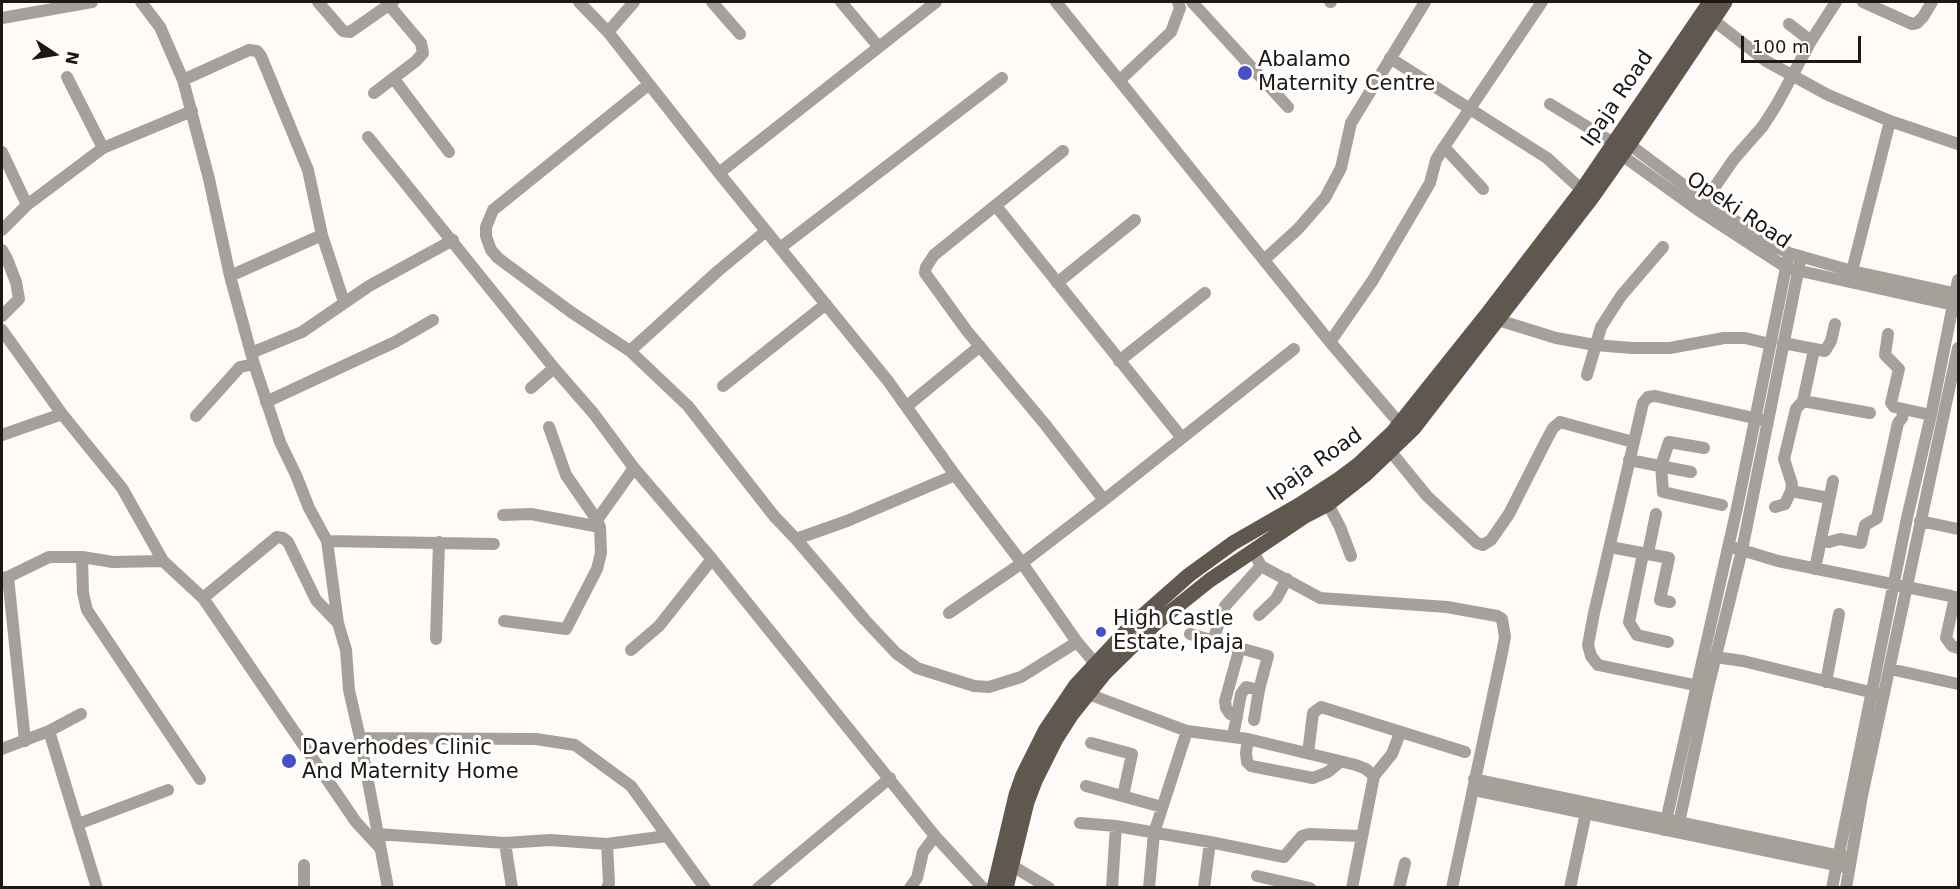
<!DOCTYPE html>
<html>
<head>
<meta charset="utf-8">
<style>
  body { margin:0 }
  #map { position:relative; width:1960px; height:889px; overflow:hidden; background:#fdfaf8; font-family:"DejaVu Sans",sans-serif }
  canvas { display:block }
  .frame { position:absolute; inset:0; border:3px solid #1d1814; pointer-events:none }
  .north { position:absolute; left:24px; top:24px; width:60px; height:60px; -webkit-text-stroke:4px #fff; paint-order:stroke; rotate:102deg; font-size:16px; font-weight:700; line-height:24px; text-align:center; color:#1d1814 }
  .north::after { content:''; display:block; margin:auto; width:21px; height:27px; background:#1d1814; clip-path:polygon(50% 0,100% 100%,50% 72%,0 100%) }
  .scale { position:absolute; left:1741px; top:36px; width:120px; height:27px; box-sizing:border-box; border:3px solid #1d1814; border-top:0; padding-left:8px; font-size:18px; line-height:21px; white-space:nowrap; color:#1d1814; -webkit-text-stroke:4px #fff; paint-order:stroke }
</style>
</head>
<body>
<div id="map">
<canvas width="1960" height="889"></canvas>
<div class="frame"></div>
<div class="north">N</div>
<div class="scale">100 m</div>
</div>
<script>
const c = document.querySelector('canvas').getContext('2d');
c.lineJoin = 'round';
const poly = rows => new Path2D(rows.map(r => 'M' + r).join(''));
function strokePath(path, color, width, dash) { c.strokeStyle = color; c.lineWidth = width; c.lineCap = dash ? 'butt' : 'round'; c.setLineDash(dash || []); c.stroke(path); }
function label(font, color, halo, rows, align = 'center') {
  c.font = font + ' "DejaVu Sans",sans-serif'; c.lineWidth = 6; c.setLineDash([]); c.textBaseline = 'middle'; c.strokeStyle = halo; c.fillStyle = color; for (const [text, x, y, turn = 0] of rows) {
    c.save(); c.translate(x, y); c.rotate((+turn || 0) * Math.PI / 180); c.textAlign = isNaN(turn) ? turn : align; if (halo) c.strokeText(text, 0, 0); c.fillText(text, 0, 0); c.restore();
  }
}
const minor = poly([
  [141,2,160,27,183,80,209,179,230,276,254,364,280,442,296,475,309,508,327,541,338,623,346,650,349,690,360,738,388,888],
  [318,2,343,31,350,32,393,2],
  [579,2,608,32,719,173,888,381,955,475,1022,563,1077,642,1100,669],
  [712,2,740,34],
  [841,2,878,46],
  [1056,2,1330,342,1400,424],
  [1192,2,1288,107],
  [1330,2,1331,2],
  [1863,2,1912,24,1917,23,1923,17,1932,2],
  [2,18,92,2],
  [1713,20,1766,61,1828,95,1890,121,1958,144],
  [1789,24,1811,41],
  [608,32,634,2],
  [1390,58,1547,158,1582,190],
  [67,77,103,148],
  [394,79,449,152],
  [183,80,249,50,257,51,261,56,308,170,322,235,344,302],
  [1120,80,1171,32,1180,8,1178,2],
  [648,85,493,210,486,227,486,236,491,250,498,258,571,312,630,351,688,406,774,516,796,539,865,620,896,653,917,668,974,686,989,687,1021,677,1077,642],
  [374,93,416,61,423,53,421,43,389,5],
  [1550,104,1614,143],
  [368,137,554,368,594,414,634,468,712,559,935,836,983,888],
  [1622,139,1705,201,1772,245,1789,253,1852,271,1958,294],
  [1444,147,1483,189],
  [1063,151,934,255,926,267,925,273,967,331,1044,423,1104,500],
  [1616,151,1698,210,1787,268,1958,306],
  [2,152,27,205],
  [719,173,936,2],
  [1705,201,1734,159,1763,126,1777,104,1811,41,1836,2],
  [996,206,1182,438],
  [2,230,27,205,103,148,192,111],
  [780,248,1002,78],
  [2,250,7,259,16,282,19,299,2,316],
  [1265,259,1298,229,1325,198,1341,168,1351,123,1425,2],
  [1852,271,1890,121],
  [230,276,322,235],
  [1057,283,1135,220],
  [1498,320,1556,338,1595,345,1632,348,1670,348,1724,338,1745,338,1770,344],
  [2,330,62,414,122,488,163,561,203,598,356,822,380,848],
  [1888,334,1885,355,1899,369,1891,403,1894,407,1931,415],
  [1330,342,1373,280,1430,183,1436,160,1444,147,1542,2],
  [1783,343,1825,351,1831,341,1835,324],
  [630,351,718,271,766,231],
  [251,353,302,332,369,286,453,240],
  [1119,361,1205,293],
  [1587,375,1601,327,1621,296,1663,247],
  [723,386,826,304],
  [531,388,554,368],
  [1803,401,1870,413],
  [266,402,395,342,433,320],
  [907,406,980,346],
  [196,416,240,367,254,364],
  [549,427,566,475,597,520],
  [2,435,62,414],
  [1704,448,1669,442,1661,466,1663,492,1722,505],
  [1391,452,1427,496,1477,543,1483,545,1491,540,1509,514,1547,439,1553,428,1560,422,1633,442],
  [1629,460,1691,472],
  [1791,491,1829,498],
  [1328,504,1340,527,1351,556],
  [1775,507,1785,504,1791,491,1792,484,1784,459,1796,409,1803,401,1814,350],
  [503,515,531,514,600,527],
  [1920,521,1958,529],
  [796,539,847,521,955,475],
  [327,541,494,544],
  [1821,541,1829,542,1840,539,1861,543,1865,525,1877,518,1898,423,1902,418,1904,409],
  [1610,547,1669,558,1660,600,1670,602],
  [1735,548,1778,561,1951,596,1955,597,1946,638,1952,646,1958,648],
  [1253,551,1261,566,1320,598,1447,607,1497,616,1502,619,1505,637,1502,653,1452,888],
  [1648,553,1656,514],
  [1643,554,1629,622,1637,635,1668,642],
  [82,557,83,593,87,610,200,779],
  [1815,569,1833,481],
  [8,577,25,741],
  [2,578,8,577,49,557,82,557,113,562,163,561],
  [203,598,277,537,283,538,288,542,316,600,338,623],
  [949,613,1022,563,1104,500,1294,349],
  [1259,615,1276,599,1287,579],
  [504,621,566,629,597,569,601,553,600,527,597,520,634,468],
  [1190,634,1268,656,1259,690,1246,687,1241,694,1233,736],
  [436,639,439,542],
  [1213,640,1225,606,1261,566],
  [631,650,659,626,712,559],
  [1715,657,1743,661,1878,694],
  [1890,669,1958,684],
  [1826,682,1839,614],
  [1704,687,1598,665,1591,656,1588,645,1594,613,1643,403,1648,397,1655,396,1763,420],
  [1088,694,1187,731,1248,739,1356,765,1366,769,1374,776,1352,888],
  [1237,717,1230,714,1226,708,1225,701,1240,647],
  [1254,720,1259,690],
  [49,731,97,888],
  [360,738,536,739,575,745,631,786,705,888],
  [1248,739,1246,753,1247,762,1251,766,1313,778,1328,772,1340,762],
  [1091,743,1132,754,1123,796],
  [2,749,49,731,81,714],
  [1308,753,1313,713,1321,707,1465,752],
  [1374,776,1392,754,1400,733],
  [1474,779,1846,857],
  [1086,786,1162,807],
  [1473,790,1844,867],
  [1080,823,1116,826,1210,842,1284,857,1302,836,1309,834,1361,836],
  [78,824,168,790],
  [1664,830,1737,508,1789,253],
  [1677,832,1708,688,1742,550,1801,257],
  [377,834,505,843,550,840,607,844,667,836],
  [505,843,512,888],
  [607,844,609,883,607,888],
  [1006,862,1049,888],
  [1257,876,1310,888],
  [304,888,304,865],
  [758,888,890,778],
  [910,888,917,878,923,852,935,836],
  [1112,888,1116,826],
  [1149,888,1154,833,1187,731],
  [1204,888,1210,842],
  [1399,888,1405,863],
  [1570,888,1587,808],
  [1832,888,1907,518,1931,415,1958,280],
  [1846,888,1862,796,1958,348]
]);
const major = poly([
  [994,888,1016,795,1023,775,1045,731,1076,685,1130,627,1189,575,1233,543,1299,505,1339,479,1359,464,1393,432,1488,313,1582,190,1710,2],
  [1006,888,1027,802,1035,781,1056,739,1072,714,1104,674,1155,624,1210,580,1305,516,1328,504,1366,474,1414,428,1591,199,1629,145,1725,2]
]);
const markers = [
  [1245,73,8,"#4650c5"],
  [1101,632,6,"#4650c5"],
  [289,761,8,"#4650c5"]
];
const poiNames = [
  ["Abalamo",1258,61],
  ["Maternity Centre",1258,85],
  ["High Castle",1113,620],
  ["Estate, Ipaja",1113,644],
  ["Daverhodes Clinic",302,749],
  ["And Maternity Home",302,773]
];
const streetNames = [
  ["Ipaja Road",1618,99,-56],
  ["Opeki Road",1738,211,34],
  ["Ipaja Road",1315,465,-35]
];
strokePath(minor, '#a6a09b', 12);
strokePath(major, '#60574e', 15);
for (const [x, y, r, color] of markers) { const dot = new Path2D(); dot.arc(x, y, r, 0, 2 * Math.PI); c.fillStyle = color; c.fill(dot); strokePath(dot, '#fff', 2); }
label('21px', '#1d1814', '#fff', poiNames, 'left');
label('21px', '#1d1814', '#fff', streetNames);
</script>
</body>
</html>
